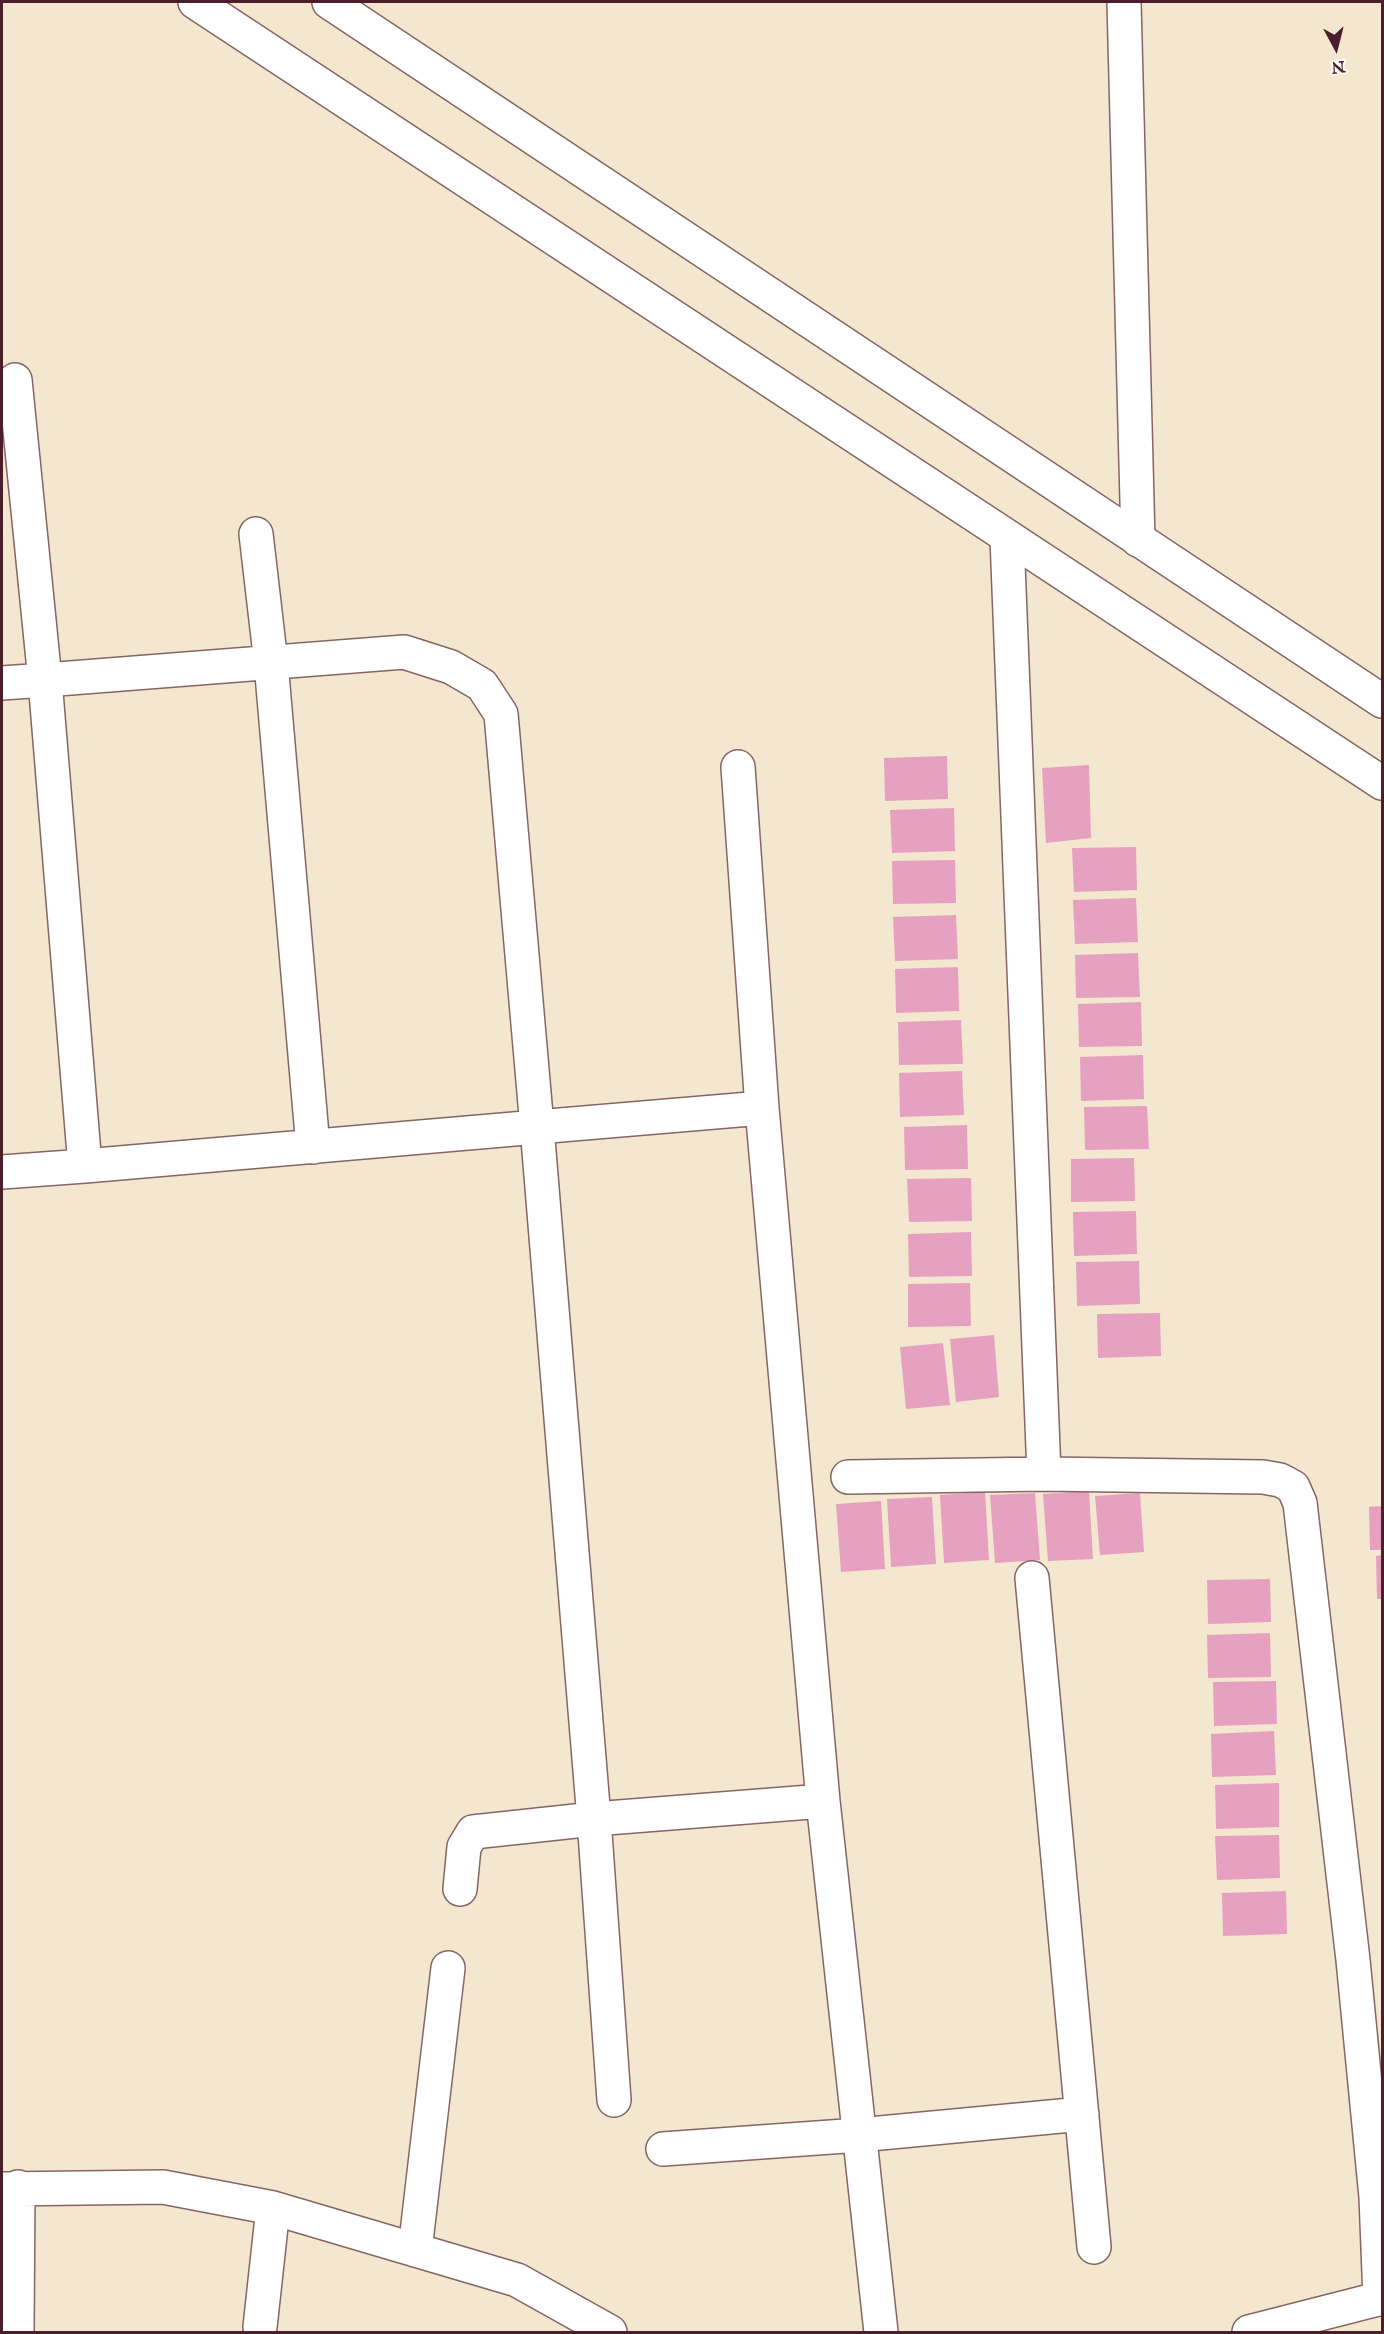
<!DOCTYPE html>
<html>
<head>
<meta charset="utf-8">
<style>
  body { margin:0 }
  #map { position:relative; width:1384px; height:2334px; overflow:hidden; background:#f4e7cf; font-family:"IM FELL English",serif }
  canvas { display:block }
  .frame { position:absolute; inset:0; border:3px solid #4a1f2b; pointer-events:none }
  .north { position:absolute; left:1306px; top:18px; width:60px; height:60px; -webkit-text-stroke:4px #fdfcf7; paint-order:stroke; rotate:173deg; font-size:16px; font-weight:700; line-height:24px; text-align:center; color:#4a1f2b }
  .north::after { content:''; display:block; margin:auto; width:21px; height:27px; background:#4a1f2b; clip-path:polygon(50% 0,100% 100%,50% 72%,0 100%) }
</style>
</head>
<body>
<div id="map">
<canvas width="1384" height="2334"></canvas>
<div class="frame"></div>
<div class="north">N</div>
</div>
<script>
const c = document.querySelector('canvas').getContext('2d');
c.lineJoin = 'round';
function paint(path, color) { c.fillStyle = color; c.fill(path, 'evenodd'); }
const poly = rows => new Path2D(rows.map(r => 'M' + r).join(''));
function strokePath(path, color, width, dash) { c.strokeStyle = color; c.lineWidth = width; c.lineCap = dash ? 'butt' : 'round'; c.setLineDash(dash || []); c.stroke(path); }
const building = poly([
  [947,756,948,799,885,801,884,758],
  [1089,765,1091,838,1046,843,1042,768],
  [954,808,955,851,892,853,890,810],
  [1136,847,1137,890,1074,892,1072,848],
  [955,860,956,903,893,904,892,861],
  [1136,898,1138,942,1075,944,1073,900],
  [956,915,958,959,895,961,893,917],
  [1138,953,1140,997,1076,998,1075,955],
  [958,967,959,1011,896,1013,895,969],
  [1141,1002,1142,1046,1079,1047,1078,1004],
  [961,1020,963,1064,899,1065,898,1022],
  [1143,1055,1144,1099,1081,1101,1080,1057],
  [962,1071,964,1115,900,1117,899,1073],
  [1147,1106,1149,1149,1085,1150,1084,1107],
  [967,1125,968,1169,905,1170,904,1127],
  [1134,1158,1135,1201,1071,1202,1071,1159],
  [971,1178,972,1221,909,1222,907,1179],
  [1136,1211,1137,1254,1074,1256,1073,1212],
  [971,1232,972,1276,909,1277,908,1234],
  [1139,1261,1140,1304,1077,1306,1076,1262],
  [970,1283,971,1326,908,1327,908,1284],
  [1160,1313,1161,1356,1098,1358,1097,1314],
  [994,1335,999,1397,956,1402,950,1339],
  [943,1343,950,1405,906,1409,900,1347],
  [1089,1491,1093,1559,1048,1561,1043,1494],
  [985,1492,989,1560,944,1563,940,1495],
  [1035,1493,1040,1560,995,1563,990,1495],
  [1140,1493,1144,1552,1100,1555,1095,1496],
  [932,1497,936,1564,891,1567,887,1499],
  [881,1501,885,1569,841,1572,836,1504],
  [1382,1506,1382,1550,1370,1550,1369,1507],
  [1382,1555,1382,1599,1377,1599,1376,1556],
  [1270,1579,1271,1622,1208,1624,1207,1580],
  [1270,1633,1271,1677,1208,1678,1207,1635],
  [1276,1681,1277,1724,1214,1726,1213,1682],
  [1274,1731,1276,1775,1212,1777,1211,1734],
  [1279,1783,1279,1827,1216,1829,1215,1785],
  [1279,1835,1280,1878,1217,1880,1215,1836],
  [1286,1891,1287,1934,1223,1936,1222,1893]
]);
const minor = poly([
  [1124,2,1138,540],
  [256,534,271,663,313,1147],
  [1007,538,1044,1474],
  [2,683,45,680,404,652,451,667,482,685,501,714,537,1127,85,1166,45,680,15,380],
  [738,767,762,1108,823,1801,881,2332],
  [2,1172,85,1166],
  [848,1477,1044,1474,1263,1477,1280,1480,1293,1487,1300,1503,1353,1960,1376,2197,1380,2299],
  [1032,1578,1094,2247],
  [460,1889,464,1847,473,1832,594,1819,823,1801],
  [614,2100,594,1819,537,1127,762,1108],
  [663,2149,859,2135,1082,2114],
  [2,2189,163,2187,273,2208,517,2280,610,2332],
  [415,2250,448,1968],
  [260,2327,273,2208],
  [17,2332,18,2187]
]);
const tertiary = poly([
  [1249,2332,1382,2298]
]);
const trunk = poly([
  [195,2,1382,783],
  [329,2,1382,701]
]);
paint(building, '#e6a1c1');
strokePath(minor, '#866564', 36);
strokePath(tertiary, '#866564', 36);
strokePath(trunk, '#866564', 36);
strokePath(minor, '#fff', 33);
strokePath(tertiary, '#fff', 33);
strokePath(trunk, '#fff', 33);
</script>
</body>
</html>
